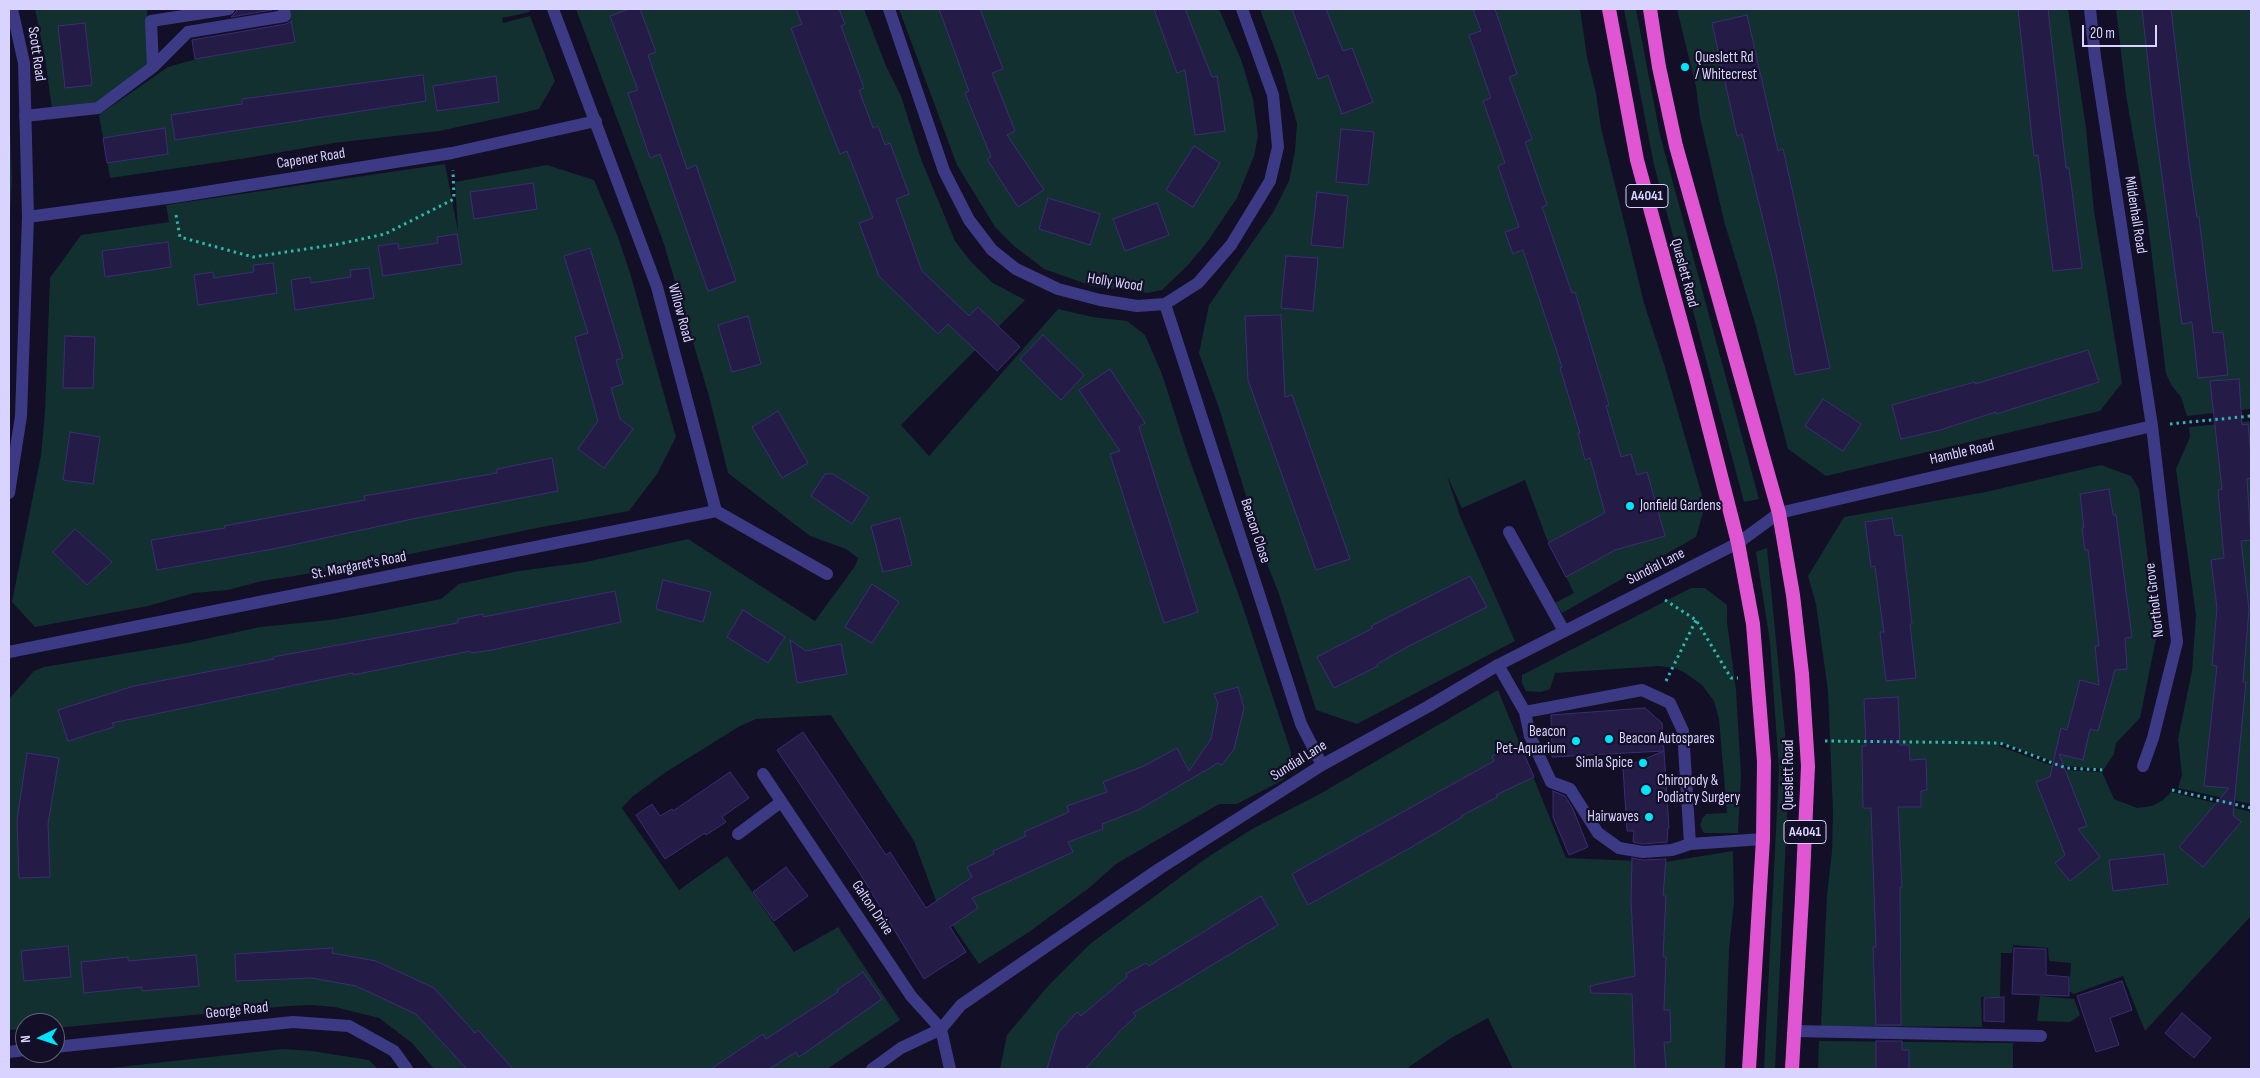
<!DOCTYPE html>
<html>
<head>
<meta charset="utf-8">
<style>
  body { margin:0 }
  #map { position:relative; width:2260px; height:1078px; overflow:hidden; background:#130f26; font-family:"Sofia Sans Condensed",sans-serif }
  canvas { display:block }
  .frame { position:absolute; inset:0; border:10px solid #d9d4ff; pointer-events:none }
  .north { position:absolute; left:15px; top:1013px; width:50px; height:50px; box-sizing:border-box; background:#130f26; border:1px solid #625e7d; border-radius:50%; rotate:266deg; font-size:14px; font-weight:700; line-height:20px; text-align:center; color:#d9d4ff }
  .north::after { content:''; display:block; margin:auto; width:18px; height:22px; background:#00e5ff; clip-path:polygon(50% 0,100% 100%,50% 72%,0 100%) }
  .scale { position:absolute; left:2082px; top:25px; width:75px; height:22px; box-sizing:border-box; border:2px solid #d9d4ff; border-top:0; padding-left:6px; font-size:15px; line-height:18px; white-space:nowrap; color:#d9d4ff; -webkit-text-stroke:4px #130f26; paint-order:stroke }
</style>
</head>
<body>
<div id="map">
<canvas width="2260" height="1078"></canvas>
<div class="frame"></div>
<div class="north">N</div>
<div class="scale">20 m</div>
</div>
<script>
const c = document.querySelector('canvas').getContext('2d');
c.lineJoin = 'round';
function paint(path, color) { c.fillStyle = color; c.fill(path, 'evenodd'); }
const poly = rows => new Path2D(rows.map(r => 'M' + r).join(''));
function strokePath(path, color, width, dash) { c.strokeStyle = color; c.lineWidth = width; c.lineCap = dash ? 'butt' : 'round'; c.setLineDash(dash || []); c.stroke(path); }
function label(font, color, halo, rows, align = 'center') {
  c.font = font + ' "Sofia Sans Condensed",sans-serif'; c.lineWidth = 4.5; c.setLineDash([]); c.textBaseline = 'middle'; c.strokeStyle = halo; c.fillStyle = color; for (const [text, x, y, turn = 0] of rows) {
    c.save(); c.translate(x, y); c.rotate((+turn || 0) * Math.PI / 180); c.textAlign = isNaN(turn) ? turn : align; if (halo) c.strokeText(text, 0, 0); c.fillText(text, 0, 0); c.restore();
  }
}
const green = poly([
  [35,9,147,9,151,64,98,102,52,109,45,58],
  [289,9,529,9,530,12,502,18,503,23,530,16,555,81,539,109,509,116,439,131,334,143,247,158,110,178,99,115,168,67,200,58,294,42],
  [576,9,864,9,886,66,901,96,921,159,955,241,972,263,993,283,1025,300,901,425,929,456,1058,309,1092,317,1127,321,1145,335,1162,374,1188,455,1242,604,1291,752,1291,766,1283,780,1237,804,1219,804,1116,864,1089,888,1029,932,979,964,936,901,914,841,831,715,756,719,740,726,666,772,632,797,622,808,679,890,727,856,794,952,838,927,900,1020,827,1069,434,1069,412,1043,379,1018,335,1007,312,1005,289,1006,55,1028,55,1023,25,1023,25,1029,9,1030,9,699,34,671,44,667,187,643,260,627,330,620,371,613,441,599,459,584,519,571,586,562,688,539,815,621,855,566,858,558,846,549,810,536,728,473,709,396,663,241],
  [899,9,1219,9,1242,62,1253,99,1258,136,1254,156,1237,198,1208,241,1188,265,1162,290,1148,293,1092,286,1044,269,1014,246,995,227,957,165],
  [1260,9,1580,9,1587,57,1596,93,1601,128,1644,303,1664,364,1705,506,1696,537,1562,613,1555,603,1574,593,1546,537,1525,480,1462,508,1447,476,1460,516,1515,641,1357,724,1316,710,1279,594,1266,561,1219,408,1199,353,1209,305,1274,211,1289,181,1295,151,1297,124,1281,66],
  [1624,9,1636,9,1660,135,1759,499,1744,502,1654,165],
  [1677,9,2068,9,2086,128,2094,211,2122,383,2100,411,1826,476,1788,449,1755,323,1724,221,1700,118,1696,87],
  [2116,9,2251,9,2251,409,2187,416,2181,397,2172,386,2166,374,2147,215,2126,95],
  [9,100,12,178,9,232],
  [445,164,458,231,455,182,547,165,594,180,618,237,630,273,676,437,657,474,629,511,542,527,332,570,262,581,228,590,194,593,148,606,35,627,12,602,41,455,45,412,50,278,81,235,169,222,166,205],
  [2251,421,2251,804,2178,788,2182,775,2178,739,2192,671,2196,616,2176,469,2190,437,2189,427],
  [2101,465,2131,476,2139,489,2156,623,2156,639,2140,718,2116,743,2114,754,2104,769,2066,766,1999,742,1999,746,2064,770,2102,772,2114,799,2137,808,2152,806,2163,800,2171,792,2251,812,2251,916,2145,1031,2123,976,2074,994,2069,991,2071,963,2049,961,2048,948,2013,945,2012,953,2001,953,2000,997,1981,997,1982,1027,1821,1026,1827,895,1832,852,1833,812,1828,691,1816,604,1808,576,1844,517,1986,492],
  [1767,548,1789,774,1775,1069,1764,1069,1779,770,1770,642,1756,552],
  [1691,588,1705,588,1727,605,1727,622,1736,690,1741,776,1738,833,1704,833,1700,825,1702,819,1706,814,1727,813,1719,719,1714,701,1702,685,1685,673,1675,668,1659,666,1555,673,1550,689,1541,692,1526,691,1522,683,1522,675],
  [1498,690,1566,858,1665,862,1733,851,1734,902,1729,949,1725,1069,1513,1069,1488,1018,1451,1038,1406,1069,1000,1069,1007,1035,1048,986,1090,944,1205,859,1252,829,1318,795],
  [2040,996,2074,999,2080,1015,2070,1022,2037,1021],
  [1819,1041,2013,1043,2013,1069,1818,1069],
  [283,1049,312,1051,369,1060,378,1069,101,1069]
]);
const building = poly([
  [237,9,271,9,272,10,231,17,236,12,237,9],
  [630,9,640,9,656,52,648,55,687,169,696,165,736,281,708,291,660,154,650,158,628,93,638,90,610,16,630,9],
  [796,9,839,9,845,24,841,26,864,88,859,90,873,128,878,126,885,145,890,143,909,194,896,199,922,271,969,316,978,307,1020,347,997,371,948,324,938,334,879,276,859,223,873,218,847,151,840,154,802,58,791,28,802,24,796,9],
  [939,9,980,9,1003,69,992,73,1015,131,1007,135,1044,190,1018,207,987,159,991,157,965,93,969,91,939,9],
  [1154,9,1185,9,1212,77,1217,76,1225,131,1195,135,1185,70,1177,73,1154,9],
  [1292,9,1326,9,1343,51,1352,48,1373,102,1342,114,1328,75,1318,79,1292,9],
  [1473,9,1495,9,1517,74,1509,77,1532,139,1525,142,1547,205,1542,207,1572,293,1575,292,1609,405,1606,406,1621,457,1631,454,1637,475,1647,472,1665,536,1615,550,1566,577,1548,543,1605,513,1590,458,1585,460,1578,433,1580,433,1560,368,1562,367,1523,250,1513,254,1505,232,1519,227,1498,166,1505,163,1483,101,1491,98,1469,35,1481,31,1473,9],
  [2018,9,2048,9,2066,168,2069,168,2082,268,2053,271,2038,155,2034,156,2018,9],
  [2142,9,2171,9,2189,162,2197,217,2199,217,2213,333,2223,332,2228,375,2198,378,2192,322,2182,324,2155,124,2142,9],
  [1747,15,1778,151,1783,149,1794,198,1830,368,1795,375,1776,273,1742,134,1737,136,1712,23,1747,15],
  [291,21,295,42,195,59,192,40,286,24,291,21],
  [85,23,92,85,65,88,58,26,85,23],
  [423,75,426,101,175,140,171,115,242,104,242,99,423,75],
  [496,76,499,102,437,111,433,86,496,76],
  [165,128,168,154,107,163,103,138,165,128],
  [1341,129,1374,132,1368,185,1336,182,1341,129],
  [1194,146,1220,163,1193,207,1166,190,1194,146],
  [533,183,537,209,474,219,470,192,533,183],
  [1317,192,1348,196,1343,248,1311,245,1317,192],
  [1048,198,1100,214,1090,245,1039,229,1048,198],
  [1157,203,1169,235,1125,251,1113,219,1157,203],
  [457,234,462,264,383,276,378,246,398,243,399,249,418,246,438,243,437,237,457,234],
  [168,242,171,267,105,277,102,251,168,242],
  [590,248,623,358,616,360,623,384,611,388,620,419,633,429,604,468,578,449,598,421,575,337,588,333,564,256,590,248],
  [1286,256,1318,258,1313,311,1281,308,1286,256],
  [273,263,277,293,198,305,194,275,213,272,214,278,254,272,253,265,273,263],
  [369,268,374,298,295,310,291,280,310,277,311,283,351,277,350,270,369,268],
  [1281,315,1285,397,1292,395,1350,559,1316,570,1248,380,1245,316,1281,315],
  [748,316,761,364,732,372,718,325,748,316],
  [1043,335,1084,375,1061,400,1020,359,1043,335],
  [65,336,95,337,93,388,63,388,65,336],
  [2088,350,2099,382,1996,414,1996,412,1940,430,1901,439,1892,405,1975,382,1975,384,2088,350],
  [1110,369,1145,423,1139,427,1198,612,1164,623,1110,454,1120,451,1079,390,1110,369],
  [2239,379,2242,425,2248,424,2251,456,2251,478,2247,479,2251,540,2241,541,2249,609,2243,682,2246,682,2233,815,2241,822,2203,867,2179,847,2229,788,2204,786,2217,666,2212,665,2217,608,2211,560,2224,558,2218,490,2222,489,2210,381,2239,379],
  [1823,399,1861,424,1843,451,1805,426,1823,399],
  [778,411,808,463,782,478,752,427,778,411],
  [70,432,100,437,93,484,63,480,70,432],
  [552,458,558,491,417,518,278,548,157,570,151,540,225,528,224,526,365,500,364,496,497,473,497,469,552,458],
  [825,474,833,474,869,497,852,524,811,496,825,474],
  [2109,489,2113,515,2116,515,2132,637,2125,638,2127,669,2115,670,2098,731,2090,729,2083,760,2059,754,2087,826,2078,829,2100,857,2070,881,2055,863,2065,855,2036,782,2050,777,2061,728,2067,730,2080,680,2099,685,2095,646,2099,646,2088,550,2085,550,2082,528,2084,528,2080,494,2109,489],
  [900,518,912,565,883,572,871,526,900,518],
  [1892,518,1895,536,1902,535,1912,624,1910,624,1916,678,1886,681,1880,632,1884,632,1879,598,1875,566,1871,567,1865,522,1892,518],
  [75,529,112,562,87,585,53,552,75,529],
  [1470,576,1487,607,1409,646,1377,664,1378,666,1334,688,1317,657,1373,628,1371,626,1470,576],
  [663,580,711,592,703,622,656,609,663,580],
  [872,584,899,602,872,643,845,627,872,584],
  [615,591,621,622,492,650,471,653,470,651,353,675,353,673,112,723,114,727,68,741,58,710,134,686,274,659,273,657,458,623,458,619,483,614,483,617,615,591],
  [743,610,785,637,768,663,727,637,743,610],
  [790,640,806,651,841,644,847,674,797,683,790,640],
  [1238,687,1244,708,1234,749,1222,765,1218,763,1138,810,1102,824,1103,829,1068,842,1073,852,972,898,978,908,950,927,966,952,924,979,859,872,777,750,803,732,886,855,890,852,926,908,972,877,967,867,994,854,993,851,1026,836,1024,832,1069,812,1067,806,1107,792,1103,782,1144,766,1177,748,1189,771,1211,739,1218,703,1214,694,1238,687],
  [1898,697,1900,745,1909,745,1910,760,1926,759,1927,790,1921,791,1921,807,1898,807,1902,887,1900,887,1901,1025,1876,1025,1873,947,1876,947,1871,808,1863,808,1862,746,1866,746,1864,699,1898,697],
  [1645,708,1662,723,1664,751,1552,757,1551,715,1645,708],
  [1512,747,1521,747,1534,777,1496,795,1497,797,1461,816,1462,817,1415,845,1308,905,1292,874,1494,761,1492,756,1512,747],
  [1664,751,1669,828,1668,828,1667,842,1643,844,1633,842,1634,831,1627,831,1623,768,1664,751],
  [27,753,59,758,48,824,50,877,19,878,17,820,27,753],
  [730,772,749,798,722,817,726,822,706,835,705,833,665,859,636,815,652,804,660,816,672,809,673,811,730,772],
  [1553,791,1565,796,1573,809,1588,847,1569,855,1553,817,1553,791],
  [2164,854,2168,884,2113,891,2109,860,2164,854],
  [1632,858,1643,860,1666,859,1663,896,1666,896,1663,957,1666,957,1664,1010,1670,1010,1671,1042,1664,1042,1666,1069,1635,1069,1632,994,1591,993,1590,986,1635,976,1631,902,1632,858],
  [786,867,808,896,774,921,753,892,786,867],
  [1261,896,1278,925,1133,1013,1136,1016,1122,1029,1085,1069,1047,1069,1058,1033,1077,1012,1081,1016,1127,977,1126,974,1146,963,1149,966,1261,896],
  [68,946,71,977,24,981,21,951,68,946],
  [333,948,332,953,376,961,434,988,475,1033,478,1030,513,1069,467,1069,416,1014,356,986,312,978,236,981,235,954,333,948],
  [2014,948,2046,949,2046,975,2069,977,2069,996,2012,994,2014,948],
  [196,955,199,986,142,991,142,987,84,993,81,962,128,957,128,961,196,955],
  [863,972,882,999,799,1057,796,1052,769,1069,711,1069,763,1034,766,1039,838,992,837,990,863,972],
  [2122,981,2132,1010,2110,1018,2119,1045,2096,1052,2077,996,2122,981],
  [2004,997,2004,1022,1984,1021,1984,998,2004,997],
  [2182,1013,2211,1038,2194,1058,2165,1033,2182,1013],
  [1876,1041,1902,1041,1902,1050,1909,1050,1909,1069,1876,1069,1876,1041]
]);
const path = poly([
  [176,215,180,237,253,257,339,244,385,234,454,199,453,170],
  [2170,424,2251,416],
  [1665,600,1696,620,1731,678,1738,678],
  [1666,681,1696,620],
  [1825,741,2000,743,2066,768,2103,770],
  [2172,790,2251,808]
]);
const service = poly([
  [153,67,151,21,229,9],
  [25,116,98,108,153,67,188,32,285,16,284,9],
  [1509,532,1564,631],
  [1498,665,1525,712,1642,690,1670,703,1683,731,1690,844,1763,839],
  [1525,712,1530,736,1551,782,1570,789,1598,833,1619,848,1643,852,1672,850,1690,844],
  [1794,1031,2041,1036]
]);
const minor = poly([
  [553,9,657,287,716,511,827,574],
  [889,9,944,171,969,220,992,250,1016,269,1058,289,1100,300,1137,306,1165,304,1198,283,1231,245,1270,181,1278,147,1273,95,1242,9],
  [2090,9,2095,57,2152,426,2177,642,2153,738,2143,766],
  [28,217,174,197,452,153,596,121],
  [1165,304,1301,724,1322,765],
  [9,493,21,416,28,217,24,63,12,9],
  [9,652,716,511],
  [763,774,911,996,941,1029,901,1048,872,1069],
  [738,834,781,802],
  [55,1047,293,1022,349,1026,394,1051,407,1069],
  [9,1052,25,1050],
  [950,1069,941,1029,961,1005,1159,869,1322,765,1429,706,1498,665,1738,543,1779,513,2152,426]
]);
const trunk = poly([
  [1609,9,1637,160,1697,381,1738,543,1753,624,1764,761,1763,839,1749,1069],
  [1650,9,1659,67,1676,146,1779,513,1793,595,1802,674,1808,766,1802,898,1792,1069]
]);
const markers = [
  [1685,67,5,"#00e5ff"],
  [1630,506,5,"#00e5ff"],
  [1609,739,5,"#00e5ff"],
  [1576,741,5,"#00e5ff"],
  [1643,763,5,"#00e5ff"],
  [1646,790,6,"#00e5ff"],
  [1649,817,5,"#00e5ff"]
];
const shields = [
  [1647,196,42],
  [1805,832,42]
];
const shieldNames = [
  ["A4041",1647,196],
  ["A4041",1805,832]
];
const streetNames = [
  ["Scott Road",36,54,82],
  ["Capener Road",311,159,-9],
  ["Mildenhall Road",2135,215,81],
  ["Queslett Road",1684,273,75],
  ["Holly Wood",1115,283,9],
  ["Willow Road",680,313,75],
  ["Hamble Road",1962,453,-13],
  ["Beacon Close",1255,531,72],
  ["St. Margaret's Road",359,566,-11],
  ["Sundial Lane",1656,567,-27],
  ["Northolt Grove",2155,600,-97],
  ["Sundial Lane",1299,761,-32],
  ["Queslett Road",1789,775,-90],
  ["Galton Drive",872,908,56],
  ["George Road",237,1011,-6]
];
const poiNames = [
  ["Queslett Rd",1695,58],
  ["/ Whitecrest",1695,75],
  ["Jonfield Gardens",1640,506],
  ["Beacon",1566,732,"right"],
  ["Pet-Aquarium",1566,749,"right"],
  ["Beacon Autospares",1619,739],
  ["Simla Spice",1633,763,"right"],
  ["Chiropody &",1657,781],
  ["Podiatry Surgery",1657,798],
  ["Hairwaves",1639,817,"right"]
];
paint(green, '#12302f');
paint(building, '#241b47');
strokePath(building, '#3b2d73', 1);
strokePath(path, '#2fb8b0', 3, [2.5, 4]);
strokePath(service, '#3d3a85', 12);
strokePath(minor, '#3d3a85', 12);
strokePath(trunk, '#e055d1', 14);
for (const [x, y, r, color] of markers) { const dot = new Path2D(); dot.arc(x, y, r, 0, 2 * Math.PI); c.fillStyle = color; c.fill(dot); strokePath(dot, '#130f26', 2); }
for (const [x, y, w] of shields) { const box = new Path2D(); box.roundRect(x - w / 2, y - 11.5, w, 23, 4); c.fillStyle = '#130f26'; c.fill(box); strokePath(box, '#d9d4ff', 1); }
label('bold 14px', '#d9d4ff', null, shieldNames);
label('15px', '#d9d4ff', '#130f26', streetNames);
label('15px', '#d9d4ff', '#130f26', poiNames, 'left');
</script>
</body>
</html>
